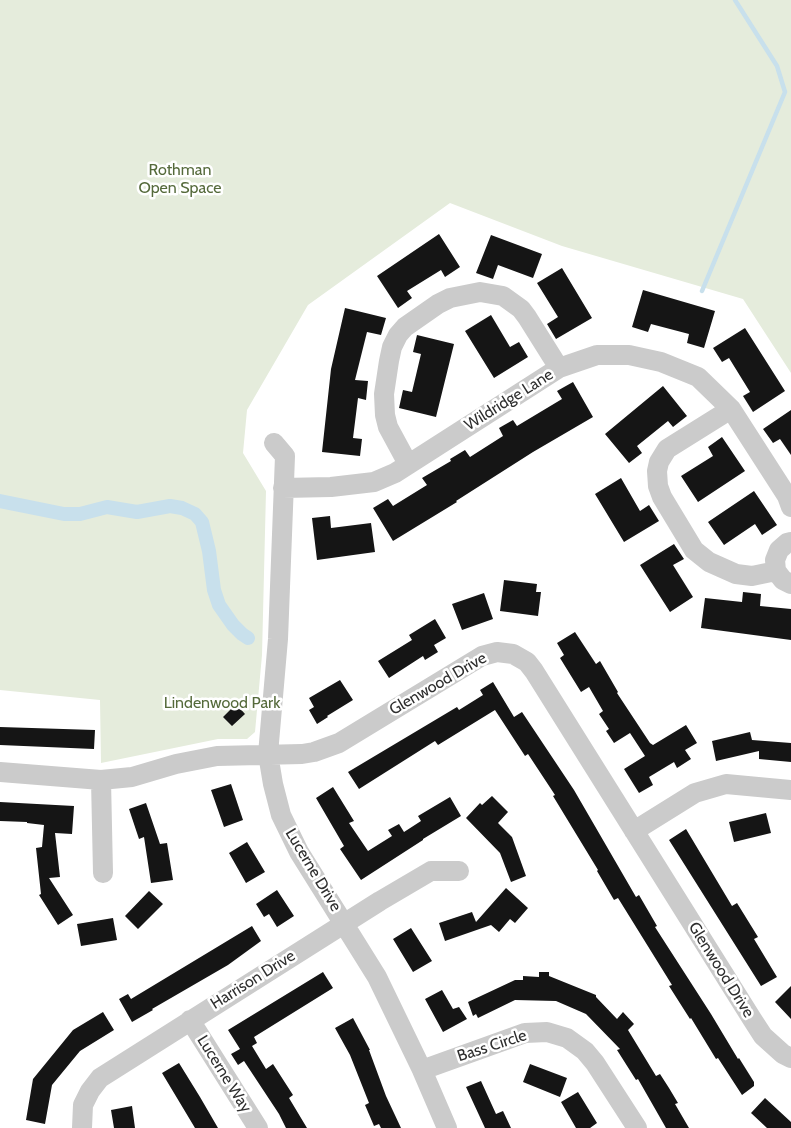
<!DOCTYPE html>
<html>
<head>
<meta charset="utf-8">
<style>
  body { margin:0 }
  canvas { display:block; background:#fff }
</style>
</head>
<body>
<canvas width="791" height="1128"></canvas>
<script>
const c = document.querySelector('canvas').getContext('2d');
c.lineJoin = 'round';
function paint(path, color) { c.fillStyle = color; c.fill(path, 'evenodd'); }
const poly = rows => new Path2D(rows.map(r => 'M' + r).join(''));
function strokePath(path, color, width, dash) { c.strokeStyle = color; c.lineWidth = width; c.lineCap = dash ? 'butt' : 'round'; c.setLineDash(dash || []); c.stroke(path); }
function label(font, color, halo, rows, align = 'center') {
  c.font = font + ' Cabin,sans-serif'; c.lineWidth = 5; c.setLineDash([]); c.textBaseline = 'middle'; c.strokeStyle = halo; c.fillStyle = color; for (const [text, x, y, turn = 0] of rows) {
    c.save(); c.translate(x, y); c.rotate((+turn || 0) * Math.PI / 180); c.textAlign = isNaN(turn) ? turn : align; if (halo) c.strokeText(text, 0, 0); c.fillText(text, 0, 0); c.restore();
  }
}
const green = poly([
  [0,0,791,0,791,373,743,299,562,246,450,203,308,305,247,410,243,453,266,491,262,655,255,732,247,739,218,739,101,763,100,700,0,690]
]);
const stream = poly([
  [702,291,785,92,777,66,735,0]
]);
const canal = poly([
  [0,501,64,514,80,514,107,507,137,512,170,506,182,508,195,514,202,522,209,551,214,590,219,605,233,625,242,634,248,638]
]);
const building = poly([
  [439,234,460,267,445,277,441,270,407,291,412,298,398,308,377,276],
  [491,235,542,254,533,278,498,265,493,279,476,273],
  [562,268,592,318,556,339,547,324,558,317,537,283],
  [643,290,715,311,704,348,687,343,689,334,651,324,648,332,632,327],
  [345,308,386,318,381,335,367,332,355,380,368,381,366,400,358,398,353,438,362,439,360,456,322,452,331,369],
  [491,315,510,347,519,342,528,357,494,378,465,331],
  [745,328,785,391,753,412,743,396,750,392,729,358,722,362,713,348],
  [417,335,454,344,436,417,399,408,403,390,412,392,421,354,413,352],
  [573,382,593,417,533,452,456,501,457,502,393,541,373,508,388,499,393,506,427,485,422,478,451,461,450,459,465,450,470,457,503,436,499,428,513,420,517,426,562,399,557,391],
  [663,386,687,416,673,427,668,421,637,446,642,453,629,463,605,434],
  [791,410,791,455,780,439,773,443,763,429],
  [722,437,745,471,698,502,681,476,713,456,708,447],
  [621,478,640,511,649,505,659,521,624,542,595,494],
  [754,491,777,525,762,535,755,524,724,545,708,522],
  [330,516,331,528,371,523,375,552,317,560,312,518],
  [674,544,684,559,673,565,693,597,670,612,640,565],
  [504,580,537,584,536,592,541,592,538,616,500,611],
  [743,592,761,594,760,606,791,609,791,640,701,628,705,598,742,602],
  [484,593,493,619,462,630,452,604],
  [435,619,446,638,434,645,438,652,425,660,423,656,389,678,378,661,412,640,409,635],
  [575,632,596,664,600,661,618,692,617,693,650,743,653,745,686,725,697,743,685,750,691,759,677,768,674,762,649,777,653,785,639,793,624,769,645,756,630,733,614,743,606,731,609,729,599,714,603,711,589,687,581,692,560,658,564,655,557,643],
  [340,680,353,700,327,716,328,717,317,724,309,710,314,707,309,698],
  [493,682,514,717,522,712,574,790,636,897,639,895,657,926,655,927,711,1014,738,1059,739,1058,754,1082,754,1086,742,1095,718,1058,716,1059,691,1018,690,1019,669,986,672,985,618,898,614,900,597,871,598,870,553,796,555,795,528,754,525,756,495,710,438,745,435,741,359,789,348,772,457,707,459,710,483,695,480,690],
  [236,704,245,714,232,726,223,717],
  [0,727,95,730,94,749,0,745],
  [750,732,752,740,791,743,791,762,759,759,759,751,716,761,712,741],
  [231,784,243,820,224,827,211,790],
  [333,787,354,821,349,823,368,851,392,836,388,830,399,824,404,832,421,821,418,816,450,797,461,816,423,839,423,840,361,880,340,849,344,846,316,798],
  [492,796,508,812,498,823,512,837,526,876,511,882,500,853,466,818,480,803,482,805],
  [0,802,74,806,72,834,55,833,60,877,49,878,73,915,58,925,39,895,41,894,36,848,42,847,44,825,27,823,27,822,0,821],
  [146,803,160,844,167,843,173,880,151,883,144,837,139,839,129,809],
  [766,813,771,833,734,842,729,822],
  [686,829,732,906,737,903,758,937,754,939,777,977,761,986,669,840],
  [247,842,265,872,246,883,229,853],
  [506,888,528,908,515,923,510,919,499,932,491,925,445,941,439,923,472,912,476,922],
  [277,890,294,916,277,927,269,914,264,917,256,904],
  [149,891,163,904,138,929,125,916],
  [113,918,117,940,81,946,77,924],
  [252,926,261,941,228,965,152,1009,153,1010,132,1022,119,999,128,994,131,999],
  [411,928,432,961,413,972,393,939],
  [323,972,333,988,254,1037,257,1043,252,1046,266,1069,273,1064,293,1095,289,1098,307,1128,286,1128,279,1114,244,1061,238,1065,231,1054,240,1049,228,1030],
  [539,972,549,972,549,976,596,995,596,997,617,1019,623,1012,634,1024,628,1030,656,1076,660,1074,669,1088,678,1103,675,1104,689,1128,666,1128,638,1079,636,1080,617,1050,620,1049,586,1014,556,1001,515,1000,478,1018,476,1014,473,1016,468,1002,515,980,523,980,523,976,539,977],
  [791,986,791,1019,775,1002],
  [442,990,453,1009,459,1007,467,1019,443,1032,425,999],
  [103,1012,114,1030,80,1051,52,1085,45,1124,26,1120,33,1079,73,1030],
  [353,1018,370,1050,369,1050,386,1096,401,1128,381,1128,379,1124,374,1126,365,1105,369,1103,350,1055,335,1028],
  [179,1063,200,1097,218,1128,195,1128,162,1073],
  [530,1064,567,1078,560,1097,523,1082],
  [481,1081,496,1114,503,1111,511,1128,485,1128,466,1087],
  [578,1092,597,1123,590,1128,576,1128,561,1102],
  [765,1098,791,1122,791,1128,767,1128,751,1113],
  [132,1106,135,1128,114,1128,111,1110]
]);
const minor = poly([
  [731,409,667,449,659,462,657,471,658,486,662,497,694,550,709,562,736,574,752,576,776,571],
  [274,443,285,456,278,639,268,754,273,784,281,815,299,852,377,977,422,1070,447,1128],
  [408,464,388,427,385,415,384,394,389,361,392,347,398,335,405,327,438,304,450,298,480,292,503,296,521,309,527,317,559,368],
  [283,488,331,487,374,482,395,473,559,368,597,355,629,355,661,362,698,377,731,409,787,496,791,507],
  [791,542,787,543,779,550,775,560,776,571,783,580,791,584],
  [0,772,101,780,132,777,176,764,217,756,302,754,314,752,339,743,482,656,497,652,513,654,527,662,534,671,752,1019,763,1036,783,1054,791,1058],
  [101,780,103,873],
  [634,831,695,793,726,784,791,790],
  [190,1020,258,1128],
  [422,1070,525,1033,547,1032,567,1038,585,1051,595,1063,637,1128],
  [82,1128,83,1105,90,1091,100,1078,380,901,431,871,459,871]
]);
const parkNames = [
  ["Rothman",180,170],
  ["Open Space",180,188],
  ["Lindenwood Park",222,703]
];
const streetNames = [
  ["Wildridge Lane",509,400,-32],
  ["Glenwood Drive",438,684,-30],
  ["Lucerne Drive",313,870,59],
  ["Glenwood Drive",721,970,58],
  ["Harrison Drive",253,980,-32],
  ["Bass Circle",492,1046,-18],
  ["Lucerne Way",224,1074,58]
];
paint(green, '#e5ecdc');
strokePath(stream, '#c8e0ec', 4.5);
strokePath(canal, '#c8e0ec', 14);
paint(building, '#151515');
strokePath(minor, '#cbcbcb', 20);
label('16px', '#556a3b', '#fff', parkNames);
label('16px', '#2e2e2e', '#fff', streetNames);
</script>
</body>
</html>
